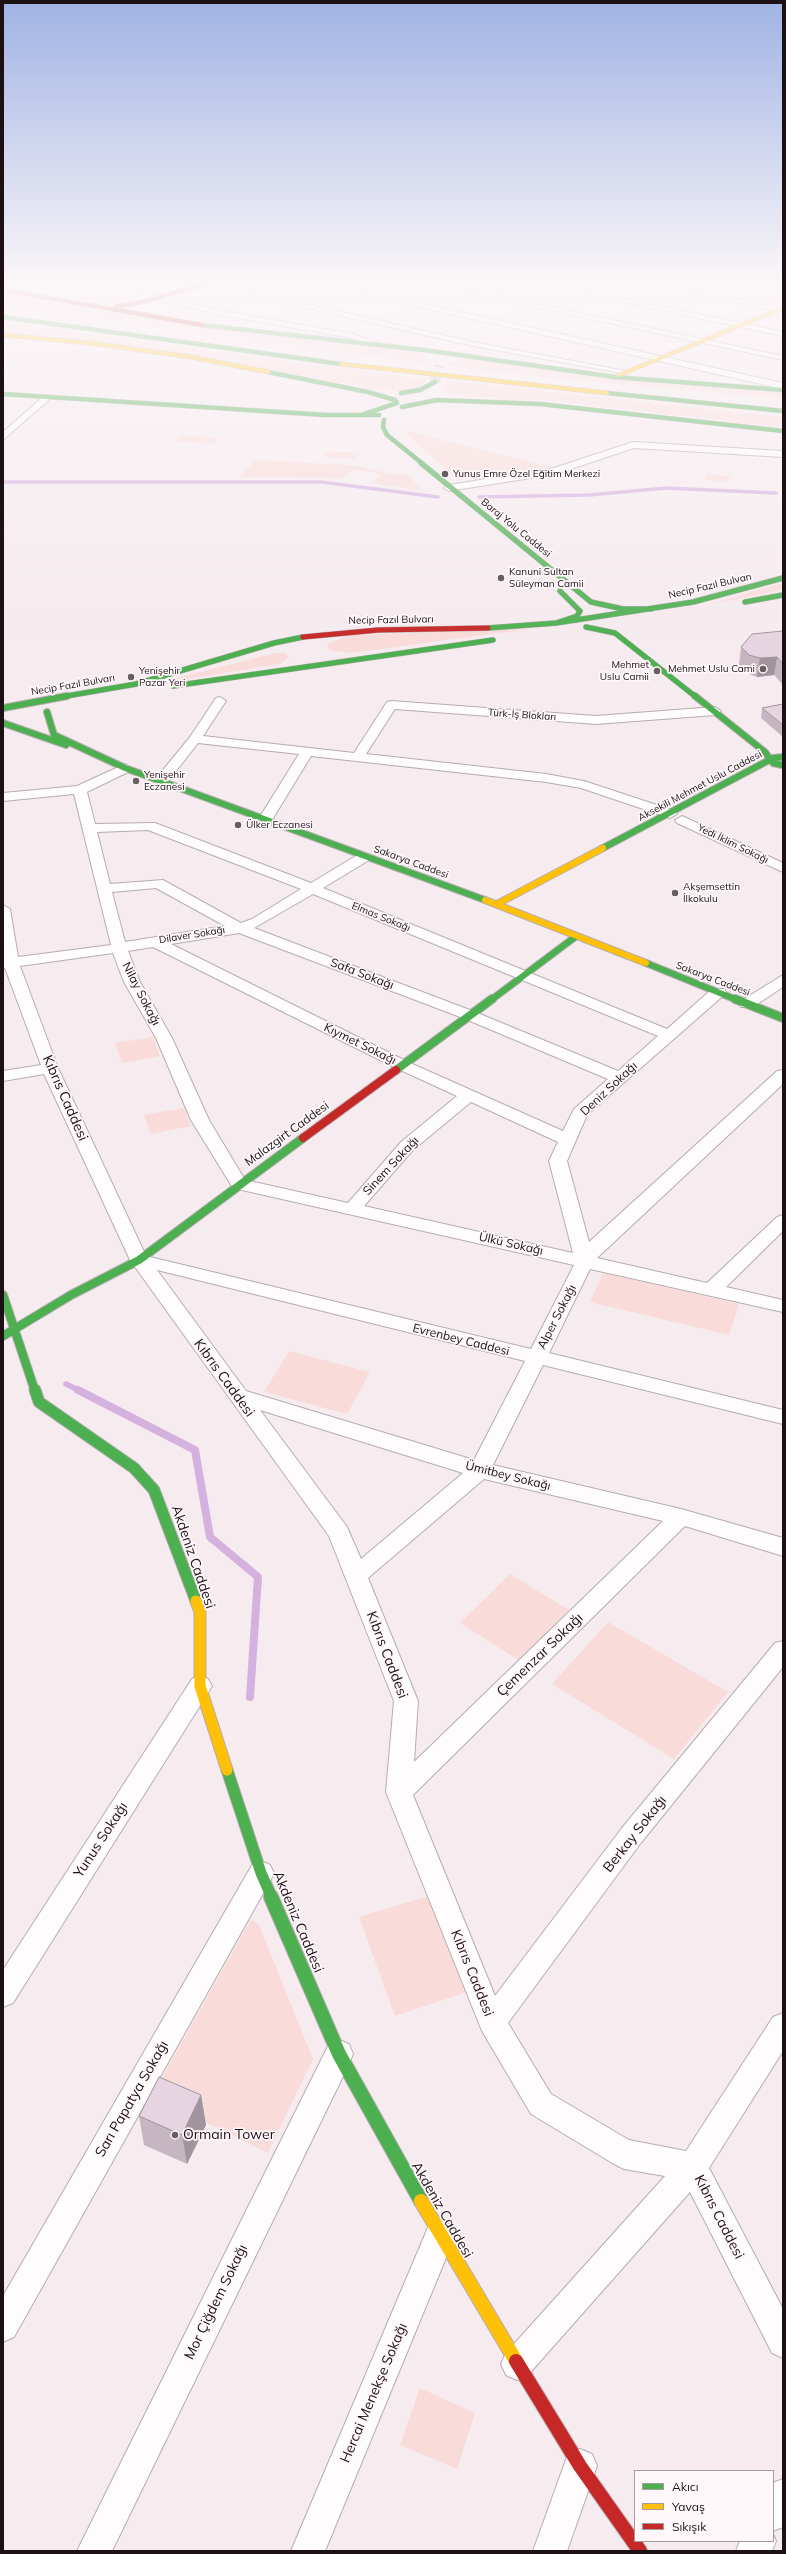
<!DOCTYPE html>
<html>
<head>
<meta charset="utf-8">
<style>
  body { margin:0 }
  #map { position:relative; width:786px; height:2554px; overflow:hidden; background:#f6ebef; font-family:Mulish,sans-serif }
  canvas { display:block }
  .frame { position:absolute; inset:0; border:4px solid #1c1015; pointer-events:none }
  .legend { position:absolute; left:634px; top:2470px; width:140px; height:72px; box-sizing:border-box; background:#fff7fa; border:1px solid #a49b9e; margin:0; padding:5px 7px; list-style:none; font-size:12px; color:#1c1015 }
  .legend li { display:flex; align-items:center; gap:8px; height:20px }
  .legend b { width:20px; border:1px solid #a49b9e }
</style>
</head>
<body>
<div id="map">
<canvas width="786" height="2554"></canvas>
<div class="frame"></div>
<ul class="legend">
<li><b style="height:5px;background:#4caf50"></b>Akıcı</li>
<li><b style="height:5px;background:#ffc107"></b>Yavaş</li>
<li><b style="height:5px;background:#c62828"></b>Sıkışık</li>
</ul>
</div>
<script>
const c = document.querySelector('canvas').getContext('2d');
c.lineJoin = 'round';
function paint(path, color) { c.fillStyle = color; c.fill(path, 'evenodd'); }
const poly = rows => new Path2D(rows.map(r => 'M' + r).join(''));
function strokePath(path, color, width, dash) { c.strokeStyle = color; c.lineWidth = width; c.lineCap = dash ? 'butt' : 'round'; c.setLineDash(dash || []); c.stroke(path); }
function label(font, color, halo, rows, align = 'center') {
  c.font = font + ' Mulish,sans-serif'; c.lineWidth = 3.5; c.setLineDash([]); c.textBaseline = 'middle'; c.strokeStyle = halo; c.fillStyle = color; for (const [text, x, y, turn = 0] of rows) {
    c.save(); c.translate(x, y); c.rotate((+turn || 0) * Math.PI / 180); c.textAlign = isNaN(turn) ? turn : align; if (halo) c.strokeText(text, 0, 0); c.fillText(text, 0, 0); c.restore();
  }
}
const green = poly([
  [3,294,133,316,405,349,424,355,432,364,3,306],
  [3,322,335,368,426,379,421,388,405,391,382,390,285,373,3,332],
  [473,359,579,374,783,391,783,399,548,378,445,366,458,360],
  [445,380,783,417,783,428,545,400,472,397,447,393,444,387],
  [410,431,441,440,554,467,545,470,457,480,405,432],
  [181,435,219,438,214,444,175,441],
  [328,451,359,453,356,459,324,457],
  [255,460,351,465,398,475,407,474,423,491,372,483,382,474,355,470,342,478,240,477],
  [707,474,730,476,728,482,704,480],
  [783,583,783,590,708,605,760,589],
  [531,629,350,653,329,650,327,644,350,635],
  [276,653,284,653,289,657,280,664,144,686],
  [153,1037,160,1056,122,1063,115,1043],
  [184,1108,191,1126,151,1134,144,1115],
  [603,1273,739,1304,729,1335,590,1302],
  [289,1351,370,1372,347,1414,264,1392],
  [510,1574,569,1610,520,1661,460,1623],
  [608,1622,728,1692,674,1759,552,1684],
  [429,1896,467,1992,395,2016,359,1917],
  [251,1919,259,1925,313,2059,268,2153,152,2096],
  [420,2388,475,2413,457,2469,400,2445]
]);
const streamFar2 = poly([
  [3,482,321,482,438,497],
  [479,497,589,495,666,488,776,493]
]);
const streamFar1 = poly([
  [66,1384,80,1391]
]);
const stream = poly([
  [78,1390,195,1450,210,1537,258,1577,250,1697]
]);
const secondaryTunnel = poly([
  [435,382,439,365]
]);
const street = poly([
  [96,283,110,283,163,298,159,300,96,283],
  [213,283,473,342,631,372,627,374,473,346,216,287,213,283],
  [314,283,329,283,783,383,783,389,314,283],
  [422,283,438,283,485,293,512,283,523,283,494,295,783,356,783,360,422,283],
  [534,283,550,283,783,332,783,336,534,283],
  [641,283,658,283,783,308,783,312,641,283],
  [756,283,783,286,783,290,759,285,756,283],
  [166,297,222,311,354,334,379,344,375,346,352,338,222,315,163,301,166,297],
  [45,395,52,397,3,440,3,432,45,395],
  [633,442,783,451,783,457,634,448,556,474,449,491,444,488,449,485,554,468,633,442],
  [220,697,226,701,203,736,354,753,387,702,391,701,596,716,715,707,721,711,715,715,596,724,395,709,366,754,546,774,584,781,675,811,677,814,670,818,581,788,546,782,311,756,272,820,265,824,258,820,299,754,198,743,166,784,161,785,154,781,190,737,216,698,220,697],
  [125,764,131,768,130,771,87,792,95,824,155,823,311,883,359,854,369,854,371,857,369,860,323,888,667,1029,712,989,724,989,726,992,724,995,587,1115,567,1161,589,1242,777,1071,783,1070,783,1084,597,1258,707,1283,777,1217,783,1215,783,1231,726,1287,783,1300,783,1312,590,1269,549,1353,783,1410,783,1424,543,1365,493,1465,681,1509,783,1538,783,1556,685,1526,413,1795,495,1996,622,1828,775,1643,783,1641,783,1667,640,1844,508,2023,551,2094,629,2140,686,2151,773,2017,783,2013,783,2051,709,2168,783,2309,783,2358,772,2353,690,2192,528,2375,517,2380,506,2375,501,2364,506,2353,665,2176,624,2169,614,2164,531,2114,482,2031,386,1792,394,1701,329,1536,130,1260,44,1074,3,1081,3,1071,41,1065,5,968,3,969,3,905,10,909,18,957,111,945,74,794,3,801,3,793,77,786,125,764],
  [148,830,301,889,252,919,241,923,163,880,110,884,97,832,148,830],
  [156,888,225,926,125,942,112,892,156,888],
  [313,894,658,1036,618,1071,475,1012,254,928,313,894],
  [239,933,463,1018,608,1079,574,1109,563,1131,408,1062,171,944,239,933],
  [153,947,396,1068,457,1096,401,1142,348,1203,245,1180,209,1120,172,1038,140,982,128,951,153,947],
  [113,953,124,982,156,1038,191,1120,233,1188,574,1265,531,1349,146,1256,58,1068,20,966,113,953],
  [471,1102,558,1142,549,1161,573,1253,364,1206,413,1150,471,1102],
  [157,1270,525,1361,474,1460,246,1391,157,1270],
  [260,1410,463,1473,361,1559,347,1527,260,1410],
  [484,1479,663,1521,414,1762,418,1701,368,1578,484,1479],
  [682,816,783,863,783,872,677,823,675,820,682,816],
  [783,975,783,987,753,1007,741,1007,739,1004,741,1001,783,975],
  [200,1676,208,1679,212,1686,208,1693,13,2003,3,2007,3,1970,192,1679,200,1676],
  [261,1861,270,1865,274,1873,270,1881,14,2337,3,2342,3,2296,252,1865,261,1861],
  [339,2040,349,2044,353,2054,349,2064,112,2551,77,2551,329,2044,339,2040],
  [440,2221,451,2225,455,2236,325,2551,291,2551,429,2225,440,2221],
  [580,2449,592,2454,597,2466,567,2551,533,2551,568,2454,580,2449],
  [783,2479,783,2527,773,2531,773,2483,783,2479],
  [773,2534,776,2541,772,2551,736,2551,740,2541,773,2541,773,2534]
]);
const fastFar5 = poly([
  [3,317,341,364],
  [202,325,424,350,615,377,783,390],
  [268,372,368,392,395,400,397,403,364,414],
  [401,393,420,390,435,382],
  [607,393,783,411],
  [3,394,325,415,379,415],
  [402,407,437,400,540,404,783,431],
  [384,420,383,427,387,435,423,464]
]);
const fastFar4 = poly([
  [421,463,591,602,623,609,651,609],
  [745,602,783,595],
  [556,623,577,616,580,611,560,591],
  [586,627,615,633,696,697],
  [488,628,556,623,693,602,783,578],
  [173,686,493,640],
  [61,697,136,684,274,643,303,637]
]);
const fastFar3 = poly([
  [695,696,765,752,773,763,782,765],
  [3,708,67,696],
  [47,712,54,735,125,768,485,900],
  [3,723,66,745],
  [603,848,773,758,783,757],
  [646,963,737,1000],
  [491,1000,575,937]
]);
const fastFar2 = poly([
  [735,999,783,1018],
  [396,1070,492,999],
  [3,1295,35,1391],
  [3,1336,71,1295,139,1260,303,1138]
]);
const fastFar1 = poly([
  [35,1390,39,1402,134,1468,154,1490,196,1601],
  [227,1770,261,1873,272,1898]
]);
const fast = poly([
  [271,1897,339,2054,421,2201]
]);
const slowFar3 = poly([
  [3,335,89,343,191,357,268,372],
  [341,364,607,393],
  [619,375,783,308]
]);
const slowFar2 = poly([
  [485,900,646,963],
  [497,904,603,848]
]);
const slowFar1 = poly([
  [196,1601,200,1612,200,1686,227,1770]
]);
const slow = poly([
  [421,2201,516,2361]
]);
const jamFar3 = poly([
  [3,290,202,325],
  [117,306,138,303,209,283]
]);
const jamFar2 = poly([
  [303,637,378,630,488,628]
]);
const jamFar1 = poly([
  [303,1138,396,1070]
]);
const jam = poly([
  [516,2361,580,2466,640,2551]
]);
const wall = poly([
  [783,631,783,685,774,675,757,677,746,673,739,665,741,647],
  [783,704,783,737,761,718,762,708],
  [201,2095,206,2125,187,2164,144,2145,139,2116]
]);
const shadedWall = poly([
  [777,657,774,675,757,677,760,658],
  [201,2095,206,2125,187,2164,182,2135]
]);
const building = poly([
  [783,631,783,664,777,657,760,658,749,655,741,647,752,634,783,631],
  [783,704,783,725,762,708,783,704],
  [159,2077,201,2095,182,2135,139,2116,159,2077]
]);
const markers = [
  [445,474,4,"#685d61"],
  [501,578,4,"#685d61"],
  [763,669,4,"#685d61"],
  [657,671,4,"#685d61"],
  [131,677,4,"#685d61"],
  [136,781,4,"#685d61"],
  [238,825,4,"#685d61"],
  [675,893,4,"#685d61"],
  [175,2135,4,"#685d61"]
];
const farPoinames = [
  ["Yunus Emre Özel Eğitim Merkezi",453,474],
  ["Kanuni Sultan",509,572],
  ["Süleyman Camii",509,584],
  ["Mehmet",649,665,"right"],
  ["Uslu Camii",649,677,"right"],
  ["Mehmet Uslu Cami",755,669,"right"],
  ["Yenişehir",139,671],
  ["Pazar Yeri",139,683],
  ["Yenişehir",144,775],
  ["Eczanesi",144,787],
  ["Ülker Eczanesi",246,825],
  ["Akşemsettin",683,887],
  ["İlkokulu",683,899]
];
const farStreetnames = [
  ["Baraj Yolu Caddesi",516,528,39],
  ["Necip Fazıl Bulvarı",710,586,-13],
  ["Necip Fazıl Bulvarı",391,620,-1],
  ["Necip Fazıl Bulvarı",73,685,-10],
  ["Türk-İş Blokları",522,715,4],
  ["Aksekili Mehmet Uslu Caddesi",700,786,-28],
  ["Yedi İklim Sokağı",733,844,26],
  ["Sakarya Caddesi",411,862,20],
  ["Elmas Sokağı",381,917,22],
  ["Dilaver Sokağı",192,935,-9],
  ["Sakarya Caddesi",713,979,21]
];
const streetNames = [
  ["Safa Sokağı",362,974,21],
  ["Nilay Sokağı",141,994,63],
  ["Kıymet Sokağı",360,1044,26],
  ["Deniz Sokağı",609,1089,-43],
  ["Malazgirt Caddesi",287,1134,-36],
  ["Sinem Sokağı",391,1166,-47],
  ["Ülkü Sokağı",511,1244,13],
  ["Alper Sokağı",557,1317,-63],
  ["Evrenbey Caddesi",461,1340,14],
  ["Ümitbey Sokağı",508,1476,14]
];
const nearStreetnames = [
  ["Kıbrıs Caddesi",65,1098,66],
  ["Kıbrıs Caddesi",224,1378,54],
  ["Akdeniz Caddesi",193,1557,71],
  ["Kıbrıs Caddesi",387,1655,69],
  ["Çemenzar Sokağı",540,1655,-44],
  ["Berkay Sokağı",635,1834,-52],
  ["Yunus Sokağı",101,1840,-57],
  ["Akdeniz Caddesi",298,1922,67],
  ["Kıbrıs Caddesi",472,1973,68],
  ["Sarı Papatya Sokağı",132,2099,-60],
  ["Akdeniz Caddesi",442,2210,60],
  ["Kıbrıs Caddesi",719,2217,63],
  ["Mor Çiğdem Sokağı",216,2302,-64],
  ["Hercai Menekşe Sokağı",374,2393,-67]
];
const nearPoinames = [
  ["Ormain Tower",183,2135]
];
paint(green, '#f9dcda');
strokePath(streamFar2, '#d4b1df', 3.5);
strokePath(streamFar1, '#d4b1df', 5.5);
strokePath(stream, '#d4b1df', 8);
strokePath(secondaryTunnel, '#d5cace', 10, [10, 5]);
strokePath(street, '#b7acb0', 2);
strokePath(fastFar5, '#b7acb0', 5);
strokePath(fastFar4, '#b7acb0', 6);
strokePath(fastFar3, '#b7acb0', 8);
strokePath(fastFar2, '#b7acb0', 10);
strokePath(fastFar1, '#b7acb0', 13);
strokePath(fast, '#b7acb0', 16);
strokePath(slowFar3, '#b7acb0', 5);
strokePath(slowFar2, '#b7acb0', 8);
strokePath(slowFar1, '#b7acb0', 13);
strokePath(slow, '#b7acb0', 16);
strokePath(jamFar3, '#b7acb0', 5);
strokePath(jamFar2, '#b7acb0', 6);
strokePath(jamFar1, '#b7acb0', 10);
strokePath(jam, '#b7acb0', 16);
paint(street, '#fefcfd');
strokePath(fastFar5, '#4caf50', 4);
strokePath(fastFar4, '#4caf50', 5);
strokePath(fastFar3, '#4caf50', 6);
strokePath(fastFar2, '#4caf50', 8);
strokePath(fastFar1, '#4caf50', 11);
strokePath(fast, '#4caf50', 14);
strokePath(slowFar3, '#ffc107', 4);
strokePath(slowFar2, '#ffc107', 6);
strokePath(slowFar1, '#ffc107', 11);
strokePath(slow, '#ffc107', 14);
strokePath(jamFar3, '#c62828', 4);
strokePath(jamFar2, '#c62828', 5);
strokePath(jamFar1, '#c62828', 8);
strokePath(jam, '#c62828', 14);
paint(wall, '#c6b6c1');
paint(shadedWall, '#a1949d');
paint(building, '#e6d4e0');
strokePath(building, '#a1949d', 1);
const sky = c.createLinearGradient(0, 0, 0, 641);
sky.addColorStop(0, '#a0b3e4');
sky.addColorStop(0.44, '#fbf6f8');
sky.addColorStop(1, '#fbf6f800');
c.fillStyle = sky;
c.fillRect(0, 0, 786, 641);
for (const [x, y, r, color] of markers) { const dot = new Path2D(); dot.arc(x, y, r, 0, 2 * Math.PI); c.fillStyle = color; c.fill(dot); strokePath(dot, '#fff7fa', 1.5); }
label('10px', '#1c1015', '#fff7fa', farPoinames, 'left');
label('10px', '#1c1015', '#fff7fa', farStreetnames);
label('12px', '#1c1015', '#fff7fa', streetNames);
label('14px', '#1c1015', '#fff7fa', nearStreetnames);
label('14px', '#1c1015', '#fff7fa', nearPoinames, 'left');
</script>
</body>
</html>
